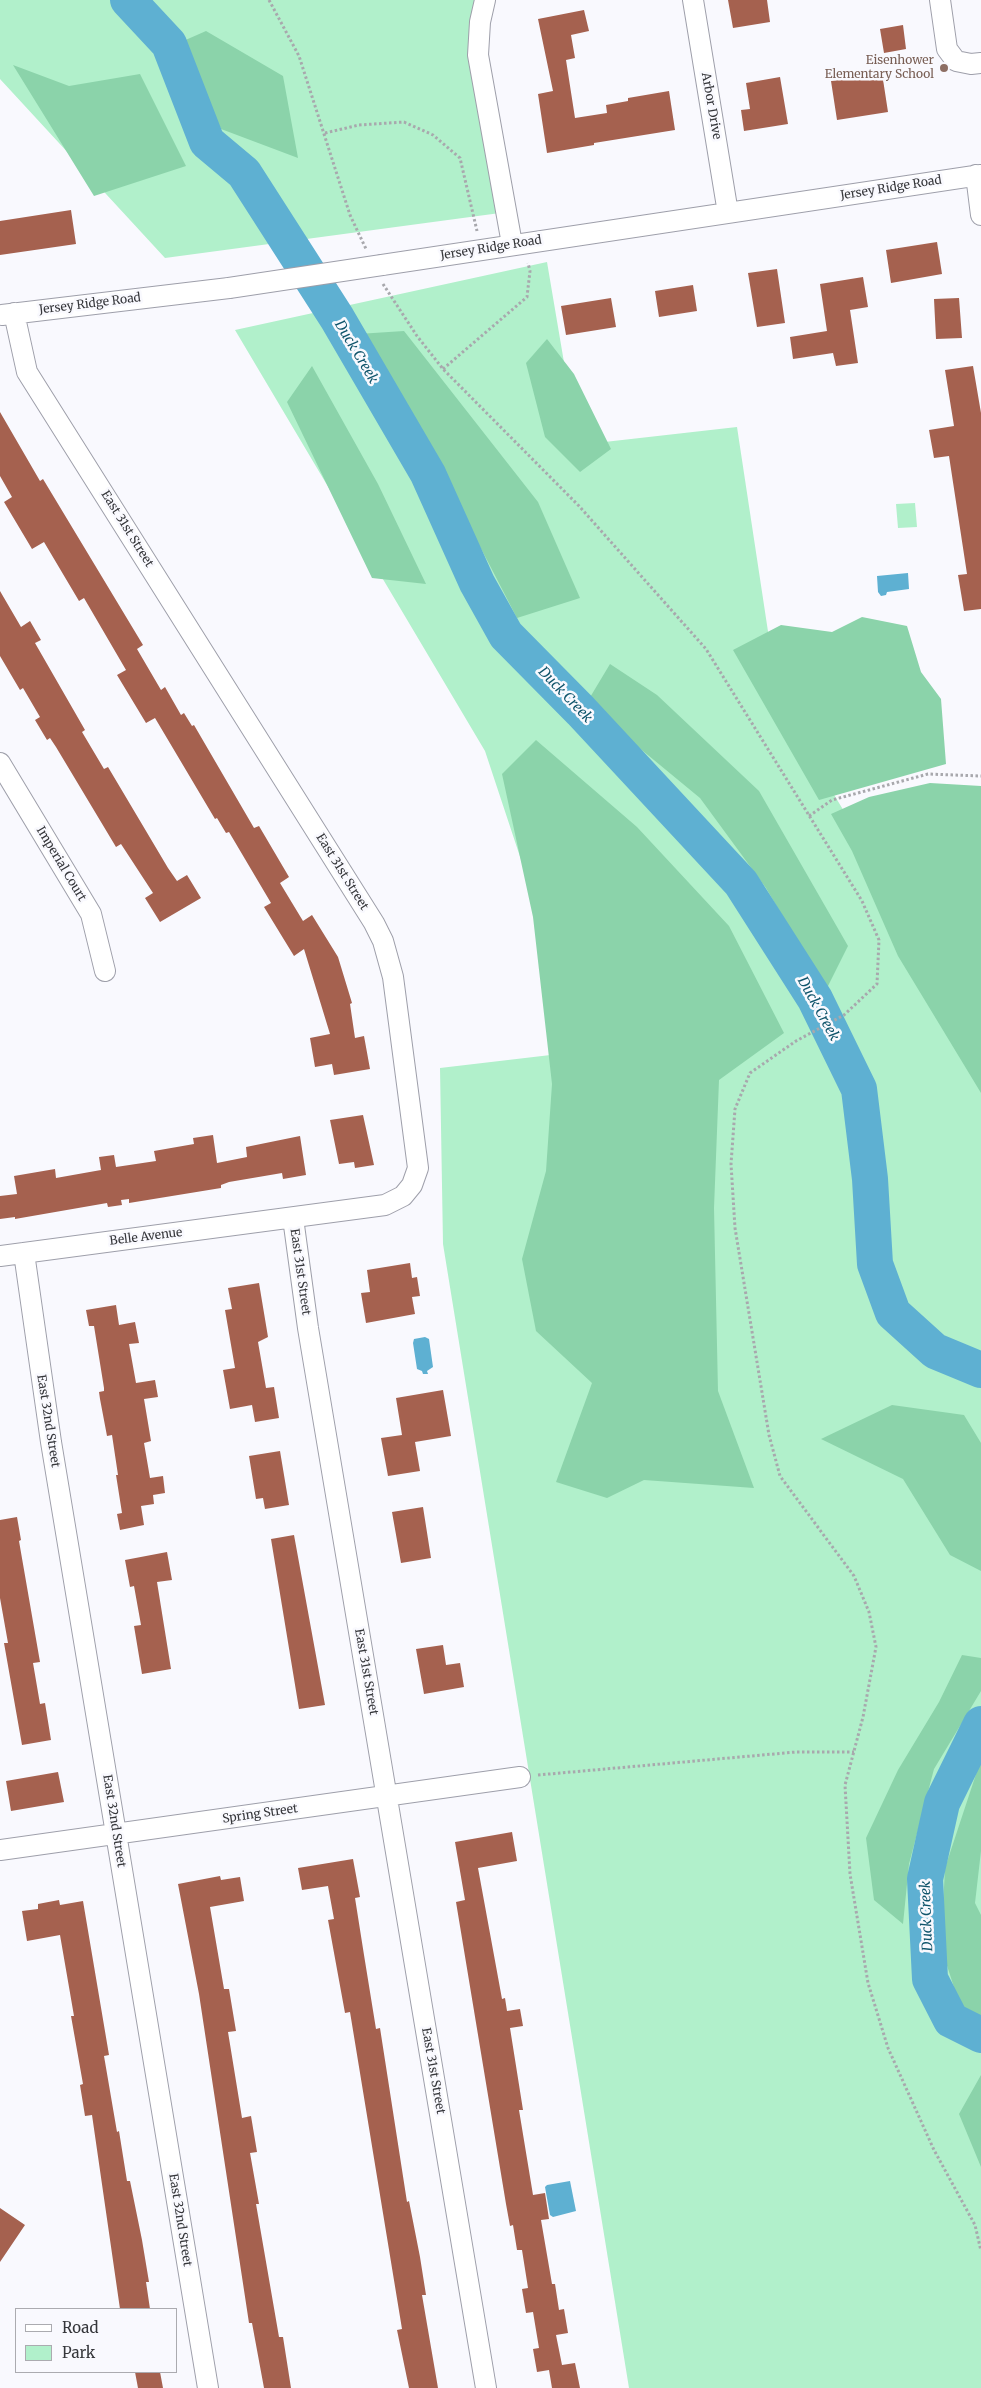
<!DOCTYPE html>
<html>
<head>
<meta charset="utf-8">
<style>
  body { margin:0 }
  #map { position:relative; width:981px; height:2388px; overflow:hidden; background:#f9f9fe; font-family:Merriweather,serif }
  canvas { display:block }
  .legend { position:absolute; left:15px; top:2308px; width:162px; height:65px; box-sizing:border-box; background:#f9f9fe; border:1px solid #ababb0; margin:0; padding:6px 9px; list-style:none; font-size:15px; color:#36373b }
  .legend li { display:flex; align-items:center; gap:10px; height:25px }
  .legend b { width:25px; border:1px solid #ababb0 }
</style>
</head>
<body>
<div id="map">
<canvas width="981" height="2388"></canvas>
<ul class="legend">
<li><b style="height:6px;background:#fff"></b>Road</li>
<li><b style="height:14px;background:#b1f0cb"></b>Park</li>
</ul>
</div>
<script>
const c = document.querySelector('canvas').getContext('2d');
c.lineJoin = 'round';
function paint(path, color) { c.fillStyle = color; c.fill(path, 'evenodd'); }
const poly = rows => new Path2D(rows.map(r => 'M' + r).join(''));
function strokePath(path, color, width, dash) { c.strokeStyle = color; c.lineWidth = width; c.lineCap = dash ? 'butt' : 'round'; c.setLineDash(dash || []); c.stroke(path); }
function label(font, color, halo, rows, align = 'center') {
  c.font = font + ' Merriweather,serif'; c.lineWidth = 5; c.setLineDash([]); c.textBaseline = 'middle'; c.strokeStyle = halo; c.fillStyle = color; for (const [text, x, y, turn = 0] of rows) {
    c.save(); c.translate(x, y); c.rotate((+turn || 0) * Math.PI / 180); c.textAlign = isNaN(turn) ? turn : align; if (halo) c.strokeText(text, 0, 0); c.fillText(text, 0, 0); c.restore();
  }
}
const green = poly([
  [0,0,479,0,500,213,165,258,0,79],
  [547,262,578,445,737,427,779,704,856,831,981,806,981,2388,629,2388,443,1244,440,1068,559,1054,538,911,485,751,235,330],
  [915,503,917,527,898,528,896,504]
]);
const forest = poly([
  [206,31,283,76,298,158,221,129,181,42],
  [13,65,69,86,140,74,186,166,94,196],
  [404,331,538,502,580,598,517,618,456,500,358,334],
  [547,339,574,374,611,449,580,472,545,437,526,363],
  [312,366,378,484,426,584,372,578,287,402],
  [862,617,907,626,921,672,941,699,946,764,819,800,733,650,781,625,832,632],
  [610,664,657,695,759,791,848,946,826,990,766,888,700,798,586,704],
  [536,740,637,827,729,926,784,1033,719,1080,714,1208,718,1391,754,1488,644,1480,607,1498,556,1482,592,1383,536,1331,522,1259,546,1171,552,1084,533,917,502,774],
  [930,783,981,786,981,1093,898,956,852,851,831,814,869,797],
  [892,1405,964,1415,981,1443,981,1571,950,1555,903,1479,821,1439],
  [962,1655,981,1658,981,1691,934,1769,909,1864,903,1924,874,1900,866,1838,898,1770,939,1702],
  [981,1759,981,1851,975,1903,981,1915,981,2017,962,2012,941,1947,945,1868],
  [981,2075,981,2167,959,2114]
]);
const water = poly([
  [908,573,909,589,887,592,886,595,881,596,878,592,877,576],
  [425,1337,429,1339,433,1367,427,1371,428,1374,423,1374,422,1371,417,1369,413,1343,414,1339],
  [570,2181,576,2211,553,2217,550,2215,545,2187,547,2185]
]);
const river = poly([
  [128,0,169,44,207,142,244,173,337,318,428,474,477,583,506,635,581,711,741,883,815,999,859,1089,870,1179,875,1264,893,1313,935,1351,981,1370],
  [981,1724,942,1803,925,1879,930,1979,951,2020,981,2035]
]);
const building = poly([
  [728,0,767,0,770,22,733,28],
  [584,10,589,31,571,35,575,58,566,60,575,118,607,113,606,105,628,101,628,98,669,91,675,130,594,143,594,145,547,153,538,94,553,91,538,19],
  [903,25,906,49,884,53,880,29],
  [882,73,888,112,837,120,831,81],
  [780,77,788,124,744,131,741,110,750,109,746,83],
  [71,210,76,244,0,255,0,221],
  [937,242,942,274,891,283,886,250],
  [777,269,785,323,757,327,748,273],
  [863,277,868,307,850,310,858,363,836,366,833,353,793,359,790,337,827,331,820,284],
  [693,285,697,311,659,317,655,291],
  [611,298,616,327,566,335,561,306],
  [959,298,962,338,936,339,934,299],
  [973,366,981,413,981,609,964,611,958,575,967,574,949,456,934,458,929,430,954,426,945,370],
  [0,412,40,481,43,479,143,645,137,649,161,690,165,687,181,715,184,713,192,726,194,725,254,828,259,826,289,877,280,883,303,921,312,915,338,957,352,1003,350,1004,355,1038,364,1036,370,1069,334,1075,332,1064,315,1067,310,1038,330,1034,304,949,294,956,264,907,271,903,229,832,226,833,217,818,215,819,155,718,146,723,117,675,126,670,84,598,79,601,44,542,32,549,4,502,12,497,0,476],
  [0,591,21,627,30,621,41,640,35,643,85,730,82,732,104,769,108,767,168,868,177,881,187,875,201,898,160,922,145,898,153,893,121,844,116,847,56,747,50,738,47,740,35,720,40,717,23,688,20,690,0,656],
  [363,1115,374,1165,355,1168,354,1162,339,1164,330,1120],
  [213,1135,217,1163,247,1157,246,1147,300,1136,306,1175,283,1179,282,1173,229,1182,221,1185,221,1188,129,1203,129,1199,121,1200,122,1205,108,1207,107,1203,15,1219,15,1217,0,1219,0,1196,17,1194,14,1176,55,1169,56,1178,101,1170,99,1157,114,1155,116,1167,156,1161,154,1151,194,1144,193,1138],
  [410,1263,412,1278,417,1277,420,1296,412,1297,415,1314,366,1323,361,1293,370,1292,367,1270],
  [259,1283,268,1337,258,1342,266,1388,274,1387,279,1418,255,1422,252,1405,230,1409,223,1370,235,1368,225,1310,232,1309,228,1288],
  [116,1305,119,1325,135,1322,139,1343,129,1344,136,1383,155,1380,158,1397,144,1399,151,1441,144,1443,150,1478,163,1476,165,1493,153,1495,154,1504,141,1506,144,1525,120,1530,117,1514,122,1513,116,1475,118,1475,112,1435,107,1436,100,1399,99,1392,104,1391,104,1388,94,1326,89,1326,86,1310],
  [443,1390,451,1436,415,1442,420,1471,388,1476,381,1438,402,1435,396,1398],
  [280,1451,289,1505,265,1509,263,1498,256,1499,249,1456],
  [423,1507,431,1558,401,1563,392,1512],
  [17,1517,21,1540,19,1541,40,1662,33,1663,40,1704,45,1703,51,1740,22,1745,4,1643,8,1643,0,1598,0,1520],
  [294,1535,325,1705,299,1709,271,1539],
  [167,1552,172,1580,157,1582,171,1669,142,1674,134,1626,141,1625,134,1586,130,1587,125,1560],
  [443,1645,446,1665,460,1663,464,1687,424,1694,416,1649],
  [58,1772,64,1802,11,1811,6,1781],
  [512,1832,517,1861,478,1868,502,1999,505,1998,507,2011,520,2009,523,2026,510,2028,523,2110,519,2110,533,2195,545,2193,549,2219,541,2220,552,2284,555,2284,559,2310,564,2309,568,2333,556,2335,562,2365,575,2363,580,2388,552,2388,549,2370,537,2372,533,2349,539,2348,533,2312,526,2313,522,2289,528,2288,522,2250,517,2250,513,2225,510,2226,506,2204,456,1902,465,1900,455,1842],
  [353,1859,360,1897,355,1898,364,1955,376,2029,380,2028,407,2202,409,2201,420,2257,426,2295,422,2295,438,2388,409,2388,397,2330,402,2329,350,2012,345,2013,328,1920,334,1919,328,1886,302,1890,298,1868],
  [220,1876,221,1880,240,1877,244,1901,210,1907,224,1989,229,1989,236,2031,228,2032,242,2118,251,2116,257,2152,250,2153,259,2204,256,2204,279,2337,283,2337,291,2388,264,2388,252,2323,249,2323,199,1994,178,1884],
  [59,1900,60,1905,83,1901,109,2055,104,2056,117,2132,119,2131,127,2181,130,2181,142,2240,149,2282,146,2282,150,2309,120,2309,92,2115,85,2116,80,2085,83,2084,71,2016,74,2016,60,1935,27,1941,22,1911,38,1909,38,1904],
  [0,2208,25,2225,0,2262],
  [135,2372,160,2372,163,2388,138,2388]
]);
const path = poly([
  [269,0,299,56,350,215,366,249],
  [325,133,359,125,404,122,433,135,460,158,477,231],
  [383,284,417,336,443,369,579,506,706,649,862,901,879,940,877,984,844,1015,796,1041,750,1073,735,1109,731,1164,735,1228,769,1435,780,1476,854,1576,869,1612,876,1647,863,1717,845,1785,850,1874,868,1983,888,2048,934,2150,975,2225,981,2251],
  [443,369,527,297,530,271,528,263],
  [809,816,832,800,928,774,981,776],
  [538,1775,796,1752,854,1752]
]);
const minor = poly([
  [485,0,480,22,478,55,512,244],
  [693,0,728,213],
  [940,0,947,49,956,61,971,64,981,63],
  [976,175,981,215],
  [382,265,981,175],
  [2,315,229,288],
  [0,763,91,914,105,971],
  [293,1218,308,1328,486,2388],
  [24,1253,51,1442,208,2388],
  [0,1256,385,1205,403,1196,412,1185,418,1168,393,977,383,941,374,923,27,372,14,313],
  [0,1850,520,1777]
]);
const minorBridge = poly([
  [229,288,382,265]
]);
const markers = [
  [944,68,5,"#8d6e63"]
];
const educationNames = [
  ["Eisenhower",934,61],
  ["Elementary School",934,75]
];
const streetNames = [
  ["Arbor Drive",711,106,80],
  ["Jersey Ridge Road",891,188,-9],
  ["Jersey Ridge Road",491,248,-9],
  ["Jersey Ridge Road",90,304,-7],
  ["East 31st Street",127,529,58],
  ["Imperial Court",61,864,59],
  ["East 31st Street",342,872,58],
  ["Belle Avenue",146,1237,-7],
  ["East 31st Street",300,1272,82],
  ["East 32nd Street",48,1421,81],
  ["East 31st Street",366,1672,80],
  ["Spring Street",260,1814,-8],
  ["East 32nd Street",114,1821,81],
  ["East 31st Street",433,2071,80],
  ["East 32nd Street",180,2220,81]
];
const waterNames = [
  ["Duck Creek",356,352,59],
  ["Duck Creek",565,695,46],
  ["Duck Creek",818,1009,61],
  ["Duck Creek",927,1916,-92]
];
paint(green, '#b1f0cb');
paint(forest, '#8bd3aa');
paint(water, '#5eb0d2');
strokePath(river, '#5eb0d2', 36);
paint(building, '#a5614f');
strokePath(minor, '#9e9faa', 22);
strokePath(path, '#a8a8ad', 3, [2.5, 2.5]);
strokePath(minor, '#fff', 20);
strokePath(minorBridge, '#9e9faa', 22, []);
strokePath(minorBridge, '#fff', 20);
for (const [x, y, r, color] of markers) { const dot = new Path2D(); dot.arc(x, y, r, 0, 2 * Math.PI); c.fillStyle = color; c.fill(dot); strokePath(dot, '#f9f9fe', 2); }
label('12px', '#785e54', '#f9f9fe', educationNames, 'right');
label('12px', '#36373b', '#f9f9fe', streetNames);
label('italic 14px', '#0f546b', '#f9f9fe', waterNames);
</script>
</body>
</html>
